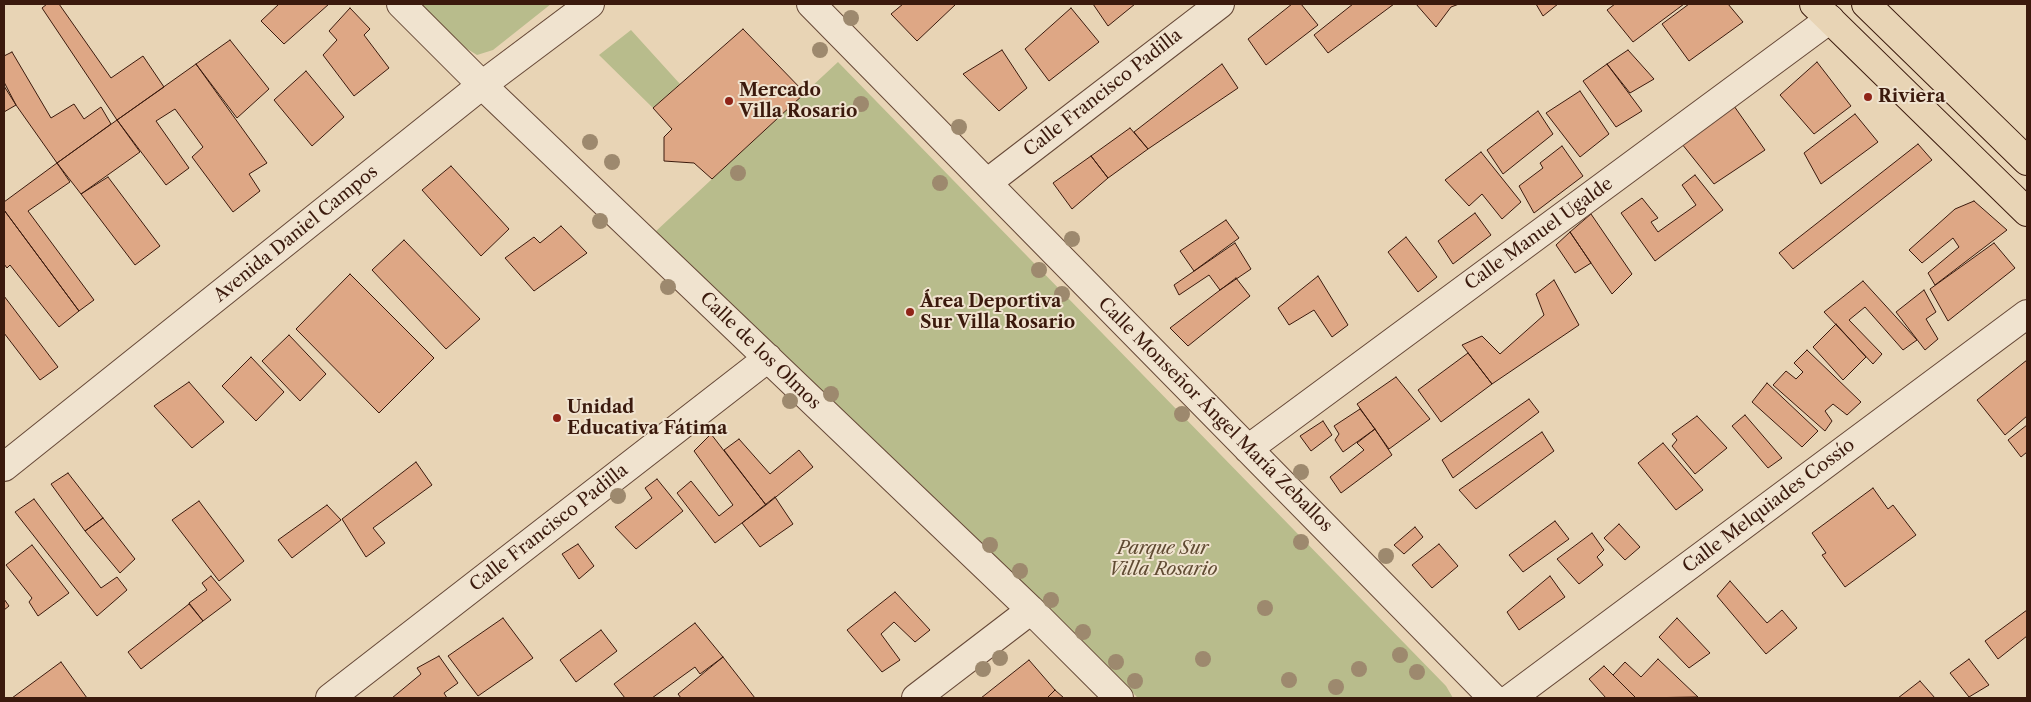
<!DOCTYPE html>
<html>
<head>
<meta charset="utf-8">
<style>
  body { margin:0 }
  #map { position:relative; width:2031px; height:702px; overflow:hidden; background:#e8d4b5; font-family:"Libre Caslon Text",serif }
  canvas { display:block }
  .frame { position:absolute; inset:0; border:5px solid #3b1a0d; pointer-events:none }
</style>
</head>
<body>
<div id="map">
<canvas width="2031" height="702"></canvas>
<div class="frame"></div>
</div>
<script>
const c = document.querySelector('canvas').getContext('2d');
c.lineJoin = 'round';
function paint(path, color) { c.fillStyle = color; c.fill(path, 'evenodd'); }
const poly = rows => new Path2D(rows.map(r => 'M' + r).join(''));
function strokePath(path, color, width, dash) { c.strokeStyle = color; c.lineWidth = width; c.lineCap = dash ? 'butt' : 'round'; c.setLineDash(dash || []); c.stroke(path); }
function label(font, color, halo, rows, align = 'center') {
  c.font = font + ' "Libre Caslon Text",serif'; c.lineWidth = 4; c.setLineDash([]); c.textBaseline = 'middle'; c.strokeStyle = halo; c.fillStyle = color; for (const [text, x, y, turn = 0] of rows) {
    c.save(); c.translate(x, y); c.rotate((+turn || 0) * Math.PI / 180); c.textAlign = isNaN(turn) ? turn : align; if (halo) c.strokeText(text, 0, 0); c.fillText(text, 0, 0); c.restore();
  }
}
const green = poly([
  [421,4,551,4,493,50,477,55,464,47],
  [631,30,680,84,653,108,599,55],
  [838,62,1446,686,1453,698,1138,698,999,561,655,232]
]);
const building = poly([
  [47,4,59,4,111,78,143,56,164,87,117,120,42,8,47,4],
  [279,4,329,4,284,44,261,21,279,4],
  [903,4,956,4,917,41,891,14,903,4],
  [1093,4,1135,4,1108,26,1093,4],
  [1292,4,1301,4,1318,25,1266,65,1248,39,1292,4],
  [1353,4,1394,4,1328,53,1314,35,1353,4],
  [1416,4,1459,4,1451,7,1436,27,1416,4],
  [1536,4,1558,4,1543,16,1536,4],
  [1615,4,1684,4,1633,42,1607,10,1615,4],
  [1689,4,1728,4,1743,22,1689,61,1662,24,1689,4],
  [350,8,370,29,364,35,389,68,354,96,323,55,337,40,329,31,350,8],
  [1071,8,1099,42,1049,81,1025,49,1071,8],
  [743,29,805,93,712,179,694,163,664,161,664,137,672,129,653,108,743,29],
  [230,40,269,89,237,118,196,64,230,40],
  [1002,50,1027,88,999,111,963,74,1002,50],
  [1628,50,1654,79,1630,93,1607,64,1628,50],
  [12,52,51,118,74,104,84,119,101,107,111,124,57,163,16,105,4,82,4,56,12,52],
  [1817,62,1851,106,1814,134,1780,95,1817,62],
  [196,64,267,163,249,174,260,191,233,212,192,157,203,147,175,109,156,121,189,168,166,185,117,120,196,64],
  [1222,64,1238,88,1148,149,1134,132,1222,64],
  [1607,64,1642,111,1616,127,1583,81,1607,64],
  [306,71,344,117,312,146,274,100,306,71],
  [4,86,16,105,4,112,4,86],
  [1580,91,1609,134,1580,157,1546,113,1580,91],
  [1734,106,1765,150,1714,184,1682,144,1734,106],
  [1538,111,1553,134,1503,174,1487,150,1538,111],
  [1855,114,1878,142,1821,184,1804,153,1855,114],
  [117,120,140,152,81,194,57,163,117,120],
  [1130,128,1148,149,1108,178,1091,156,1130,128],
  [1918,144,1932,160,1793,269,1779,253,1918,144],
  [1562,146,1583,176,1534,213,1519,186,1543,168,1540,163,1562,146],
  [1481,152,1521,202,1502,219,1482,194,1469,206,1445,180,1481,152],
  [1091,156,1108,178,1072,209,1053,183,1091,156],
  [57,163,70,182,28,211,94,300,79,311,4,210,4,202,57,163],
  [451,166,509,229,481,256,422,190,451,166],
  [1695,175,1723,210,1655,261,1621,213,1642,198,1658,218,1651,222,1658,232,1696,205,1682,185,1695,175],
  [108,177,160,246,135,265,81,194,108,177],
  [1974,201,2007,230,1935,285,1928,273,1959,247,1953,238,1922,263,1909,250,1955,209,1974,201],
  [4,210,79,311,59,327,10,265,7,268,4,264,4,210],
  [1475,213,1491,235,1453,264,1438,241,1475,213],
  [1591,214,1632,274,1612,294,1570,232,1591,214],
  [1226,220,1239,238,1194,271,1180,251,1226,220],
  [561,226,587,253,534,291,505,258,534,237,540,243,561,226],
  [1570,232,1591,263,1575,273,1556,245,1570,232],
  [1406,237,1437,277,1418,292,1388,252,1406,237],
  [404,240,480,319,446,349,372,270,404,240],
  [1235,243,1251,269,1220,290,1209,275,1179,295,1174,285,1235,243],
  [1994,243,2015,268,1948,321,1930,289,1994,243],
  [350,274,434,358,379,413,296,329,350,274],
  [1318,276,1348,325,1332,337,1314,310,1289,325,1278,308,1318,276],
  [1236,278,1250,296,1188,346,1170,328,1236,278],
  [1554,280,1579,325,1492,384,1462,345,1482,336,1500,354,1544,315,1536,294,1554,280],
  [1863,281,1917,340,1903,350,1865,307,1849,320,1882,354,1873,364,1824,312,1863,281],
  [1924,290,1936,312,1926,319,1938,339,1925,350,1896,312,1924,290],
  [4,296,58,367,40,380,4,333,4,296],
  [1836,324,1866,357,1843,380,1813,347,1836,324],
  [289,335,326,374,300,401,262,361,289,335],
  [1807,350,1861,402,1847,415,1833,404,1825,411,1832,421,1825,431,1773,385,1786,371,1796,379,1803,372,1794,363,1807,350],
  [1468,353,1492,384,1441,422,1418,390,1468,353],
  [251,357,284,392,256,421,222,386,251,357],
  [2027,360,2027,416,2005,435,1977,400,2027,360],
  [1396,377,1430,419,1389,449,1357,404,1396,377],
  [189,382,224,422,192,448,154,406,189,382],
  [1767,383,1818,431,1802,447,1752,402,1767,383],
  [1529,399,1539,412,1453,478,1442,460,1529,399],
  [1360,409,1375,429,1343,452,1335,440,1339,434,1334,426,1360,409],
  [1745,415,1782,458,1768,468,1732,426,1745,415],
  [1697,416,1727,448,1695,474,1672,446,1677,440,1672,434,1697,416],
  [1323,421,1332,435,1311,451,1300,436,1323,421],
  [2027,425,2027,452,2021,457,2008,440,2027,425],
  [1375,429,1392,455,1341,493,1330,477,1364,450,1357,443,1375,429],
  [1542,432,1554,451,1476,509,1459,490,1542,432],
  [711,434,766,505,715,543,677,493,691,481,719,516,733,505,694,451,711,434],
  [739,439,770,474,799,450,813,467,766,505,724,450,739,439],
  [1663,443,1703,490,1676,510,1638,463,1663,443],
  [416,462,432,485,373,528,385,543,366,557,342,519,416,462],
  [68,473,103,518,85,531,51,484,68,473],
  [657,479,683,511,636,549,615,527,652,498,645,488,657,479],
  [1873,488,1888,509,1893,505,1916,535,1845,587,1822,555,1826,553,1812,533,1873,488],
  [775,497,793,524,760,547,742,523,775,497],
  [34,499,101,588,117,577,127,590,97,616,15,512,34,499],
  [199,501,244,561,219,581,172,520,199,501],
  [327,505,341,520,292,558,278,540,327,505],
  [103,518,135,559,120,573,85,531,103,518],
  [1555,521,1569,539,1523,572,1509,555,1555,521],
  [1619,524,1640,547,1625,560,1604,538,1619,524],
  [1415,527,1423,537,1404,554,1394,545,1415,527],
  [1592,533,1604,550,1597,557,1603,565,1579,584,1557,559,1592,533],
  [578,544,594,566,579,579,562,554,578,544],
  [1439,544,1458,566,1432,588,1412,565,1439,544],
  [32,545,69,593,38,616,29,602,32,598,6,565,32,545],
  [211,576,231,600,203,621,189,603,207,590,202,583,211,576],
  [1550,576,1565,597,1519,630,1507,612,1550,576],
  [1730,581,1767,623,1782,610,1797,628,1766,654,1717,596,1730,581],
  [895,592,930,630,915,642,894,622,881,634,900,660,882,672,847,630,895,592],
  [4,599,9,606,4,610,4,599],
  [189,604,203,621,141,669,128,652,189,604],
  [2027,610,2027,636,1998,659,1985,641,2027,610],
  [503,618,533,658,478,696,448,656,503,618],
  [1677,618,1710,653,1689,668,1659,637,1677,618],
  [695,623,723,657,700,674,695,667,652,698,625,698,614,684,695,623],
  [601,630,617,651,576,682,560,660,601,630],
  [439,656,458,683,444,693,447,698,392,698,421,674,417,668,439,656],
  [723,657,755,698,681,698,678,694,723,657],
  [1658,659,1698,697,1636,698,1613,675,1625,662,1641,677,1658,659],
  [1969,659,1989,685,1969,697,1950,673,1969,659],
  [1029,660,1055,690,1047,698,981,698,1029,660],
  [61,662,87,698,12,698,61,662],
  [1604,666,1636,698,1606,698,1589,679,1604,666],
  [1920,681,1935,698,1898,698,1920,681],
  [1055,690,1064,698,1047,698,1055,690]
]);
const minor = poly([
  [401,4,482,85,1031,610,1119,698],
  [811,4,1493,698],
  [987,183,1220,4],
  [1248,449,1830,19],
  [4,467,482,85,590,4],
  [330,698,768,358],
  [916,698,1031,610],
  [1511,698,2027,314]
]);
const major = poly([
  [1814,4,2027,212],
  [1866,4,2027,161]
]);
const trees = [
  [851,18],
  [820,50],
  [861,104],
  [959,127],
  [590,142],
  [612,162],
  [738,173],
  [940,183],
  [600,221],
  [1072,239],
  [1039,270],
  [668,287],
  [1062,294],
  [831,394],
  [790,401],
  [1182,414],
  [1301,472],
  [618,496],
  [1301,542],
  [990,545],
  [1386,556],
  [1020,571],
  [1051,600],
  [1265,608],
  [1083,632],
  [1400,655],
  [1000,658],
  [1203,659],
  [1116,662],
  [983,669],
  [1359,669],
  [1417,672],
  [1289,680],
  [1135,681],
  [1336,687]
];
const markers = [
  [1868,97,5,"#8f2418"],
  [729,101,5,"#8f2418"],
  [910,312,5,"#8f2418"],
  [557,418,5,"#8f2418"]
];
const poiNames = [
  ["Mercado",739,91],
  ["Villa Rosario",739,112],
  ["Riviera",1878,97],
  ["Área Deportiva",920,302],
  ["Sur Villa Rosario",920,323],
  ["Unidad",567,408],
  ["Educativa Fátima",567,429]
];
const streetNames = [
  ["Calle Francisco Padilla",1103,93,-38],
  ["Avenida Daniel Campos",296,234,-39],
  ["Calle Manuel Ugalde",1539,234,-36],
  ["Calle de los Olmos",760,351,44],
  ["Calle Monseñor Ángel María Zeballos",1215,415,45],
  ["Calle Melquiades Cossío",1769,506,-37],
  ["Calle Francisco Padilla",549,528,-38]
];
const parkNames = [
  ["Parque Sur",1163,549],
  ["Villa Rosario",1163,570]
];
paint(green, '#b8bc8c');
paint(building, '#dea785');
strokePath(building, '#3b1a0d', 1);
strokePath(minor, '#664837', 30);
strokePath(major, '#3b1a0d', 30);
strokePath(minor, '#f0e3cf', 28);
strokePath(major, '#e8d4b5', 28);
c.fillStyle = '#9d896e';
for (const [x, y] of trees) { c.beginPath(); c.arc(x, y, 8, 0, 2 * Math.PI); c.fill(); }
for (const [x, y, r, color] of markers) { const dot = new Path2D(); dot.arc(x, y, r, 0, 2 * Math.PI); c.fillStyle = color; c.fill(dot); strokePath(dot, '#f0e3cf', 2); }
label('bold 18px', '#3b1a0d', '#f0e3cf', poiNames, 'left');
label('18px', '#3b1a0d', '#f0e3cf', streetNames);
label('italic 18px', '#604b33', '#f0e3cf', parkNames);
</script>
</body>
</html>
